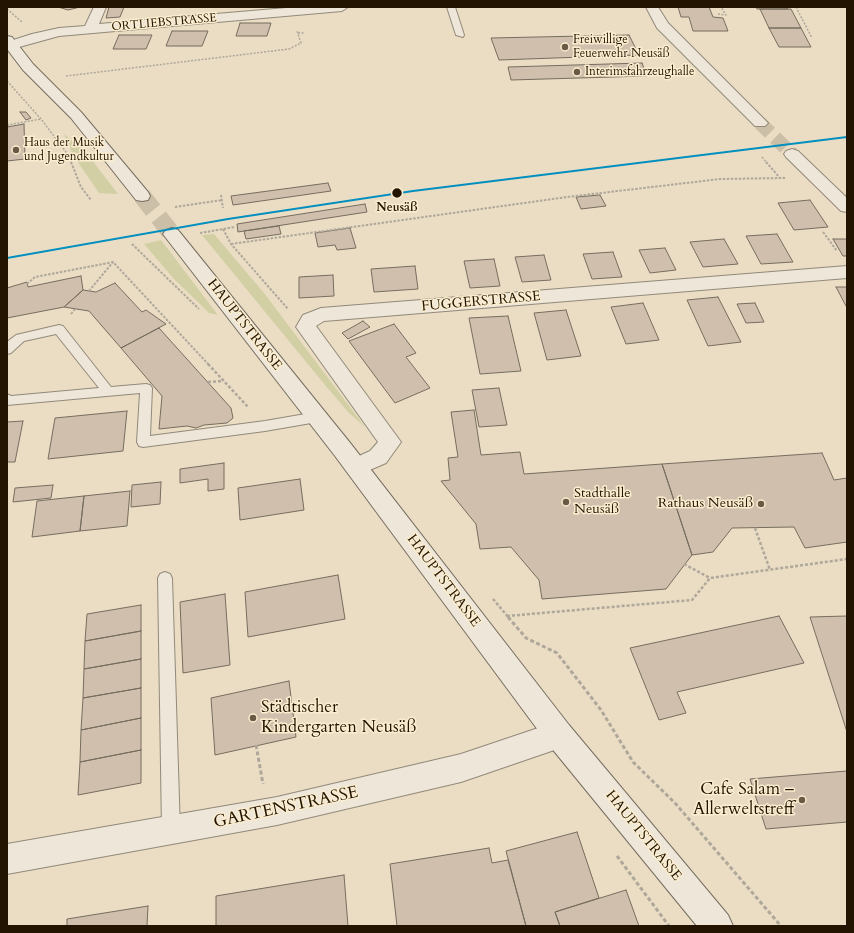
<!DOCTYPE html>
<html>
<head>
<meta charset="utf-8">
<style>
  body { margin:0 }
  #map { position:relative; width:854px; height:933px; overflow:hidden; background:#eaddc4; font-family:Cardo,serif }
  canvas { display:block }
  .frame { position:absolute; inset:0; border:8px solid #221401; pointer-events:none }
</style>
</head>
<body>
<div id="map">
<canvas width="854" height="933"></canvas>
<div class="frame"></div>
</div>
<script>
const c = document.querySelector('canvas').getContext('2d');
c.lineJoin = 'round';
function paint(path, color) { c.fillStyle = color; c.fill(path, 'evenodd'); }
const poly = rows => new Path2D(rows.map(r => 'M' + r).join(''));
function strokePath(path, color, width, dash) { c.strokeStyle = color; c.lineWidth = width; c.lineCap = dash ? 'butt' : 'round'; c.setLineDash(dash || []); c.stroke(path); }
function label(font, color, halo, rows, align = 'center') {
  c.font = font + ' Cardo,serif'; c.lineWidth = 3; c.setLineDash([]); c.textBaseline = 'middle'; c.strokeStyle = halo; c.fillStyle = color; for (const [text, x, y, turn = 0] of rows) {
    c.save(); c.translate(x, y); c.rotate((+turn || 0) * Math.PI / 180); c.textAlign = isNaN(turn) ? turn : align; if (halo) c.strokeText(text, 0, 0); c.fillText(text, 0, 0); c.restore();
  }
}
const green = poly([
  [64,134,85,151,118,194,99,193,73,155],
  [214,234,264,293,365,427,348,412,325,385,202,235],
  [161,240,218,315,209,313,174,279,144,244]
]);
const building = poly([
  [58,7,80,7,68,10,58,7],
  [109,7,124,7,120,17,106,18,109,7],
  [678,7,709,7,713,17,723,18,728,31,693,31,689,17,681,17,678,7],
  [756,7,786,7,788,9,757,9,756,7],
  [760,9,791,9,801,28,769,28,760,9],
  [240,23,271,23,267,36,236,36,240,23],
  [769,28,801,28,811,47,779,47,769,28],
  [172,31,208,31,202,46,166,46,172,31],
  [119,35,152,35,146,49,113,49,119,35],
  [629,35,639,55,499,60,491,38,629,35],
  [642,63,647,76,511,80,508,67,642,63],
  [20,112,26,112,31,118,26,120,20,112],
  [24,124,25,159,7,161,7,127,24,124],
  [328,183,331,191,233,205,231,196,328,183],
  [600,195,606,206,581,209,576,197,600,195],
  [810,200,828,227,794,230,778,203,810,200],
  [365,204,367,212,244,231,238,232,237,224,365,204],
  [279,226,281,234,246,239,244,231,279,226],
  [350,228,356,248,337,250,335,245,318,247,315,233,350,228],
  [777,234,793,262,761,264,746,236,777,234],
  [724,239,738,264,703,267,690,242,724,239],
  [833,239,847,239,847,256,843,256,833,239],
  [665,248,676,270,650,273,639,250,665,248],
  [613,252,622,277,592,279,583,254,613,252],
  [544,255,551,280,522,282,515,257,544,255],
  [494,259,500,286,470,288,464,261,494,259],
  [415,266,418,289,374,292,371,269,415,266],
  [333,275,334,296,299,298,299,277,333,275],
  [81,276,83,290,64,307,7,318,7,288,27,282,28,287,81,276],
  [115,283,142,312,146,310,166,324,121,348,89,311,64,307,83,290,96,292,115,283],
  [836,287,847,287,847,306,846,306,836,287],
  [718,297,741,342,708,346,687,300,718,297],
  [643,303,659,340,626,344,611,307,643,303],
  [755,303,764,322,746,323,737,304,755,303],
  [566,310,581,356,547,360,534,313,566,310],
  [508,316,521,371,480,374,469,318,508,316],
  [363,321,370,327,348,339,342,333,363,321],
  [394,324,416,353,406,357,430,388,395,403,349,341,394,324],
  [159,328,231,408,233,418,227,423,204,425,196,428,187,426,159,429,162,396,121,348,159,328],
  [499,388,507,425,479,427,472,390,499,388],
  [474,410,481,455,520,452,524,474,662,464,692,555,666,589,542,599,539,580,511,547,480,549,476,524,441,481,450,480,448,458,458,457,451,412,474,410],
  [127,411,123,451,48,459,55,418,127,411],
  [23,421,15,462,7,462,7,422,23,421],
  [822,453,834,480,847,478,847,542,805,548,794,527,732,528,713,552,692,555,662,464,822,453],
  [224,463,224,489,208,491,208,479,180,483,180,469,224,463],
  [300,479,304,510,240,520,238,488,300,479],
  [161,482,160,504,131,507,132,485,161,482],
  [53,485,51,498,13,502,15,488,53,485],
  [130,491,127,526,80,531,84,496,130,491],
  [84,496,80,531,32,537,37,501,84,496],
  [338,575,345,619,248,637,245,592,338,575],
  [225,594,230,665,183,673,180,602,225,594],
  [141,605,141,631,85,641,87,614,141,605],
  [779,616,804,663,677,692,686,713,659,720,630,648,779,616],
  [847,616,847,732,810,617,847,616],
  [141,631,141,659,84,669,85,641,141,631],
  [141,659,141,688,83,698,84,669,141,659],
  [289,681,296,737,215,755,211,698,289,681],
  [141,688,141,718,81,730,83,698,141,688],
  [141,718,141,750,80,762,81,730,141,718],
  [141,750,141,783,78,795,80,762,141,750],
  [847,771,847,822,766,829,750,779,847,771],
  [577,832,599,898,555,912,560,926,526,926,506,851,577,832],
  [489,848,492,863,508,860,526,926,397,926,390,864,489,848],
  [344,875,348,926,216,926,216,896,344,875],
  [626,890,639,926,560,926,555,912,626,890],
  [148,906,147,926,67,926,67,919,148,906]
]);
const streetTunnel = poly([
  [760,123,792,154]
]);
const secondaryTunnel = poly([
  [142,196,172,234]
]);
const pathFar3 = poly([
  [796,7,812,38],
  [7,9,22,22],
  [718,14,726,15,721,7],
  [298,33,305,33],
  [66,76,289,49,301,43,297,31],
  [7,81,41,119,69,156,72,163],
  [7,125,41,119],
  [762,157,767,163]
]);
const pathFar2 = poly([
  [71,162,81,187,91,200],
  [766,162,780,178],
  [221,195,223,208],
  [175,207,222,200],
  [223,229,231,244,288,309],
  [823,232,837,251],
  [200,233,235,227],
  [132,244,199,309],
  [231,244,567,197,720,179,785,178],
  [27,284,35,277,113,262,209,365],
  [89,291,113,262],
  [71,314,75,309]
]);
const pathFar1 = poly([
  [208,364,248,407],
  [208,382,223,381],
  [755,528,770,570],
  [684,564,710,578],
  [493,599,509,618],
  [507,616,692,600,710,578,847,559]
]);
const path = poly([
  [508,617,526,638,557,653,601,710,633,762,675,803,781,926],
  [256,745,263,784],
  [617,856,669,926]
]);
const lane = poly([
  [447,7,455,7,464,35,463,37,456,35,447,7],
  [59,325,63,326,111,387,146,384,150,385,152,388,150,436,265,421,317,412,321,414,323,417,321,420,317,422,265,431,143,447,139,446,137,442,140,393,7,405,7,394,11,396,99,388,56,334,24,341,11,353,7,354,7,342,16,335,59,325],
  [165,572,170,574,172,578,180,831,177,837,171,840,165,837,162,831,158,578,160,574,165,572]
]);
const street = poly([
  [94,7,106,7,99,24,298,7,348,7,342,11,59,36,12,49,7,48,7,42,32,34,59,28,85,26,94,7],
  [646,7,658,7,668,23,768,123,765,126,755,126,657,28,646,7],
  [792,149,798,151,847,198,847,212,841,211,786,157,784,154,786,151,792,149],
  [847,266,847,278,324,321,316,326,401,442,386,463,356,476,348,473,345,467,348,461,370,451,378,442,296,327,303,315,321,308,847,266],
  [559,721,569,725,573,735,569,745,461,782,277,825,7,874,7,844,277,797,461,754,559,721]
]);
const secondary = poly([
  [7,36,12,37,33,64,81,112,148,192,150,196,148,200,142,201,136,200,71,118,23,70,7,49,7,36],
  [172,228,178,230,351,444,569,725,728,915,733,926,697,926,549,745,335,456,166,238,163,234,166,230,172,228]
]);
const rail1 = poly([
  [847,136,847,138,413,192,228,220,7,259,7,257,228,218,413,190,847,136]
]);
const markers = [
  [565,47,4,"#685a45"],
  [577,72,4,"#685a45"],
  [16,150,4,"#685a45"],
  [397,193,5.5,"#221401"],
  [566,502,4,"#685a45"],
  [761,504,4,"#685a45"],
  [253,718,4,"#685a45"],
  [802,800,4,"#685a45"]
];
const farStreetnames = [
  ["ORTLIEBSTRASSE",164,23,-5]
];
const farPoinames = [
  ["Freiwillige",573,40],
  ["Feuerwehr Neusäß",573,54],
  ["Interimsfahrzeughalle",585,72],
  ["Haus der Musik",24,143],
  ["und Jugendkultur",24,157]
];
const farStopnames = [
  ["Neusäß",397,208]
];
const streetNames = [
  ["FUGGERSTRASSE",481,302,-5],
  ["HAUPTSTRASSE",244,325,52],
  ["HAUPTSTRASSE",443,581,53],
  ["HAUPTSTRASSE",643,836,51]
];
const poiNames = [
  ["Stadthalle",574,494],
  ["Neusäß",574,510],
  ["Rathaus Neusäß",753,504,"right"]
];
const nearPoinames = [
  ["Städtischer",261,708],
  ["Kindergarten Neusäß",261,728],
  ["Cafe Salam –",794,790,"right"],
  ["Allerweltstreff",794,810,"right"]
];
const nearStreetnames = [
  ["GARTENSTRASSE",286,808,-12]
];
paint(green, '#d3cfa5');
paint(building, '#d0bfac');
strokePath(building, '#766d5f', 1);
strokePath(streetTunnel, '#ccbfa7', 14, [14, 7]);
strokePath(secondaryTunnel, '#ccbfa7', 18, [18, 9]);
strokePath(lane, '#928979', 2);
strokePath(street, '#928979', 2);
strokePath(secondary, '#766d5f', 2);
strokePath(pathFar3, '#aea79a', 1.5, [2, 1.5]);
strokePath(pathFar2, '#aea79a', 2, [2.5, 1.5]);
strokePath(pathFar1, '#aea79a', 2.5, [3, 2]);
strokePath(path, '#aea79a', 3, [4, 2.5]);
paint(lane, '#ede6d9');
paint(street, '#ede6d9');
paint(secondary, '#ede6d9');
paint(rail1, '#008fbf');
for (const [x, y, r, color] of markers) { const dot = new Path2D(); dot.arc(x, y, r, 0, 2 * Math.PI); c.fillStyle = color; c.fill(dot); strokePath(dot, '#fbedcf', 1.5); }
label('12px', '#221401', '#fbedcf', farStreetnames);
label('12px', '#221401', '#fbedcf', farPoinames, 'left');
label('bold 12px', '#221401', '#fbedcf', farStopnames);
label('14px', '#221401', '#fbedcf', streetNames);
label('14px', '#221401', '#fbedcf', poiNames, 'left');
label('17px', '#221401', '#fbedcf', nearPoinames, 'left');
label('17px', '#221401', '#fbedcf', nearStreetnames);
</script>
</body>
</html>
